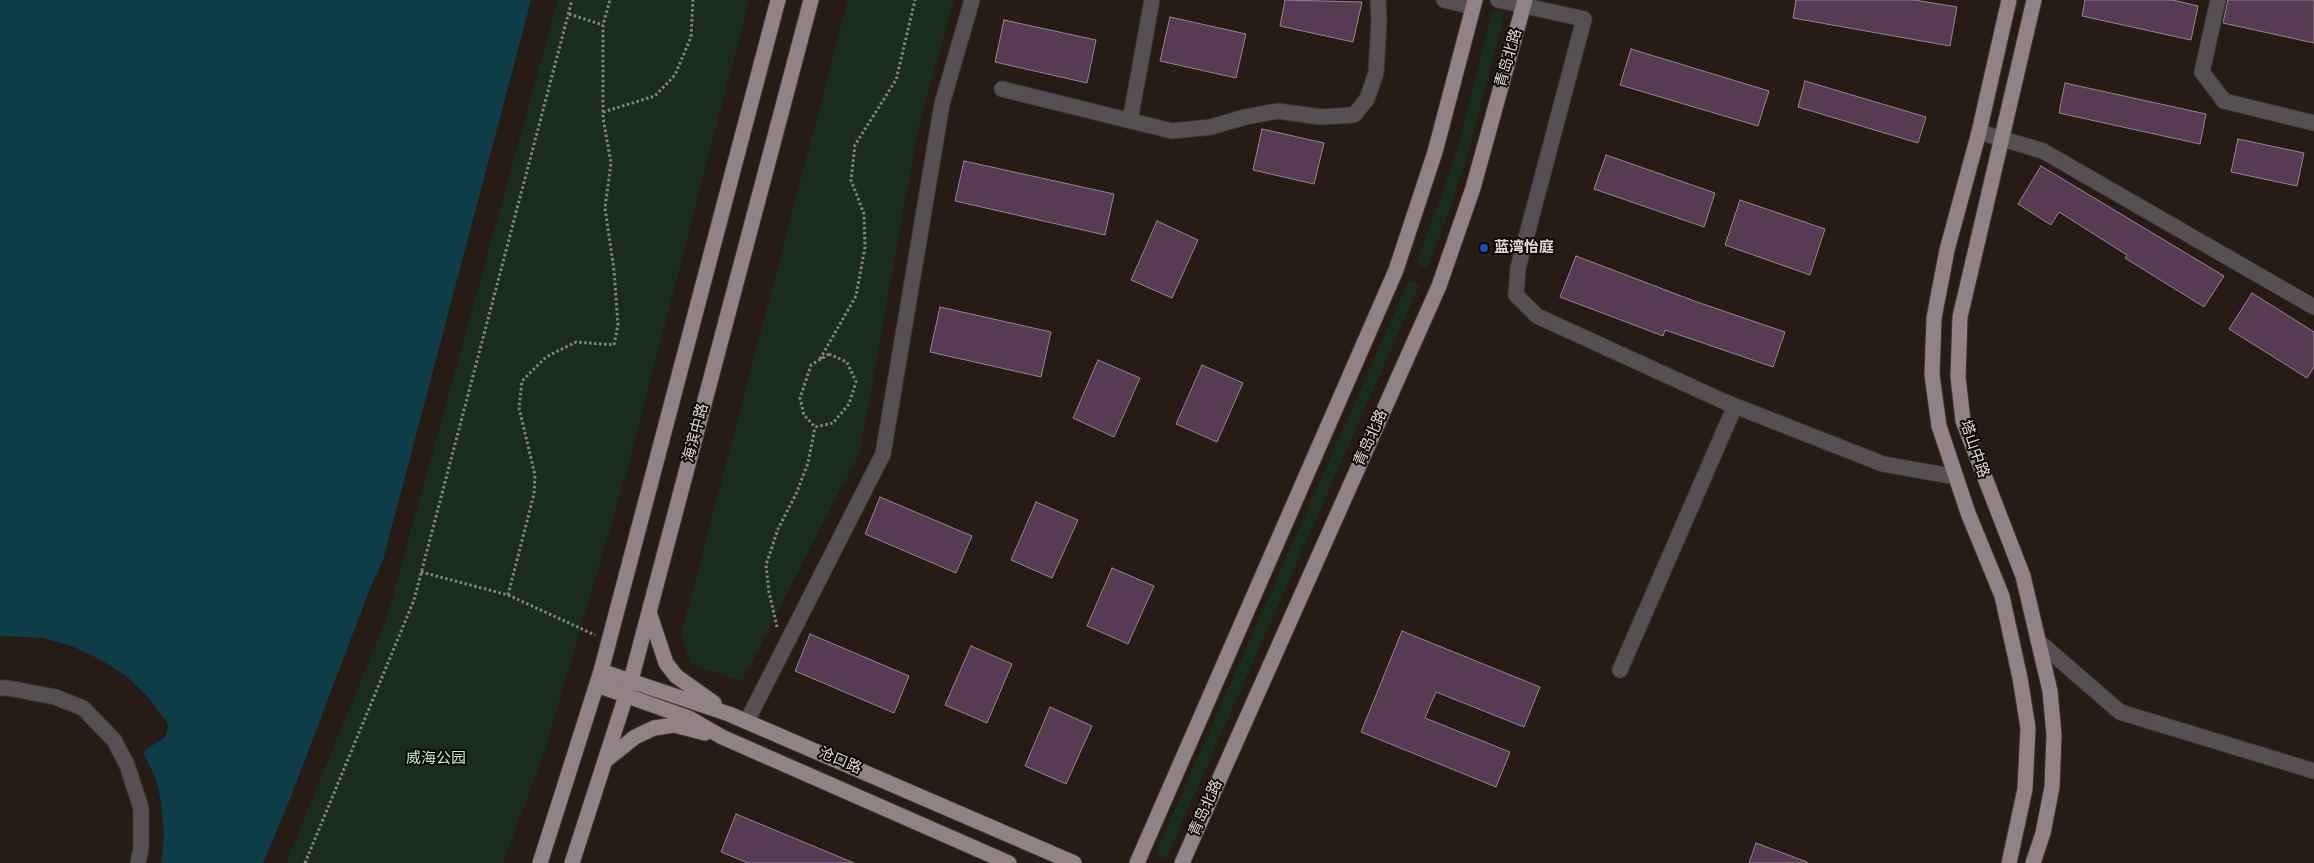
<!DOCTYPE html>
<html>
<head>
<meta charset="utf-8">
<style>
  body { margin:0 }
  canvas { display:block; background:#261b15 }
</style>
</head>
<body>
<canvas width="2314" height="863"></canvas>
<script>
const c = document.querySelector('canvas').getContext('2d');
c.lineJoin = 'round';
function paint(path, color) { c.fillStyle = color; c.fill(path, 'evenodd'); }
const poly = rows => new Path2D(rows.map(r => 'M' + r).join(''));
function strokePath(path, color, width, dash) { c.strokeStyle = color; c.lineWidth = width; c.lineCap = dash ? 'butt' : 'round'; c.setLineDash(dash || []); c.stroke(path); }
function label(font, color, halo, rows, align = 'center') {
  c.font = font + ' "Archivo Narrow","Noto Sans SC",sans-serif'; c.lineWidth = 4; c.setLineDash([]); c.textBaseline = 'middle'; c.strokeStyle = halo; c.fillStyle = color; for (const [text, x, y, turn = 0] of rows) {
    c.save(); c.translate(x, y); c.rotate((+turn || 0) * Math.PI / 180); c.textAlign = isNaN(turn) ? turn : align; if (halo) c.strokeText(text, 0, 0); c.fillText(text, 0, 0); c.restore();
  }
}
const green = poly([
  [558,0,749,0,626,474,544,753,503,863,286,863,387,617],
  [848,0,954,0,918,129,860,452,742,681,691,664,681,635],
  [1493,9,1505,12,1471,142,1452,203,1427,269,1416,264,1440,199,1460,139],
  [1409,280,1420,284,1166,859,1155,854]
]);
const water = poly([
  [0,0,531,0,383,560,369,591,290,799,263,863,161,863,164,837,161,801,156,779,143,752,165,737,168,729,167,722,147,696,125,675,99,659,72,646,43,638,0,636]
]);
const building = poly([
  [1285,0,1362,2,1353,42,1280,26,1285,0],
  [1796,0,1914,0,1957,7,1950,46,1793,18,1796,0],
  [2085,0,2173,0,2198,6,2191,40,2082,16,2085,0],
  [2228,0,2314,0,2314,43,2223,23,2228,0],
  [1170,17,1246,34,1236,78,1160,61,1170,17],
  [1004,20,1096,40,1087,83,995,62,1004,20],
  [1631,49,1769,91,1758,126,1620,85,1631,49],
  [1805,81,1926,117,1918,143,1798,107,1805,81],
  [2065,83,2206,114,2200,144,2059,113,2065,83],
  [1262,129,1324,143,1314,184,1253,170,1262,129],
  [2238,139,2304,153,2297,186,2231,172,2238,139],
  [1606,155,1715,193,1704,227,1594,189,1606,155],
  [964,161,1114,194,1105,235,955,201,964,161],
  [2041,166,2224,276,2204,307,2125,258,2127,255,2059,212,2051,225,2018,204,2041,166],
  [1740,200,1825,229,1810,275,1725,245,1740,200],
  [1157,221,1198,240,1172,298,1131,280,1157,221],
  [1576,256,1697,302,1785,332,1773,367,1665,330,1663,336,1560,297,1576,256],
  [2252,293,2314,332,2314,367,2307,378,2229,329,2252,293],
  [940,307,1051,332,1041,377,930,352,940,307],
  [1098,360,1140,378,1114,437,1073,418,1098,360],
  [1202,365,1243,383,1217,442,1176,424,1202,365],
  [880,497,972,536,956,573,865,534,880,497],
  [1036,502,1078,520,1052,578,1011,560,1036,502],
  [1112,568,1154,586,1128,644,1087,626,1112,568],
  [1402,631,1540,687,1524,727,1436,692,1425,718,1510,752,1496,787,1361,732,1402,631],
  [810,634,909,676,894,713,795,671,810,634],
  [971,646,1012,664,987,723,945,705,971,646],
  [1050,707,1092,726,1066,784,1025,766,1050,707],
  [736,814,854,863,748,863,721,852,736,814],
  [1756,843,1807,862,1807,863,1749,863,1756,843]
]);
const path = poly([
  [569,14,603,25],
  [603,112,655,96,675,75,691,37,693,0],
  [829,354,847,362,856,382,849,404,833,423,815,427,804,415,800,398,811,365,829,354],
  [820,359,856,296,865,247,864,214,851,180,855,145,896,80,915,0],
  [421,572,508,595,595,635],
  [508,595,534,494,535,475,519,408,522,381,546,357,576,342,614,345,618,325,614,270,605,208,611,163,603,118,603,25,610,0],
  [777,627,769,592,766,565,778,529,796,494,808,463,815,427],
  [305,863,414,600,572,0]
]);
const minor = poly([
  [1444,0,1473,7],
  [1498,0,1584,19,1518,268,1516,295,1537,316,1725,402,1883,464,1956,477],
  [2218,0,2202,72,2224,101,2314,123],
  [1002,89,1172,131,1211,127,1245,117,1278,111,1321,117,1354,115,1367,99,1376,73,1379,20,1378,0],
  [1130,121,1152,0],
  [1979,132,2043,151,2314,307],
  [2038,641,2120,712,2314,771],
  [1620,670,1735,406],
  [0,688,8,688,55,697,83,708,114,740,127,765,141,808,141,849,138,863],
  [747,721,883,454,942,104,972,0]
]);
const major = poly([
  [2009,0,1979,132,1947,250,1934,318,1932,375,1939,426,1968,513,2002,596,2020,678,2028,728,2025,789,2009,863],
  [649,612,666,663,676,676,714,703],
  [601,671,729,714,1074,863],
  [597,685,689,718,722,737,1009,863],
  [605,761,635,737,654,728,674,725,705,733],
  [540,863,601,671,778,0],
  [572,863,631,680,811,0],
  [1137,863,1396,270,1435,152,1475,0],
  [1182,863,1439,286,1473,188,1525,0],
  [2033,863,2043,833,2052,787,2054,735,2050,691,2023,576,1963,421,1958,377,1960,317,2034,0]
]);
const markers = [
  [1484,248,5,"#1a4fb4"]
];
const streetNames = [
  ["青岛北路",1509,58,-74],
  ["海滨中路",696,433,-75],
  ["青岛北路",1371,438,-66],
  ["塔山中路",1974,449,71],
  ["沧口路",840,761,23],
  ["青岛北路",1206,808,-66]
];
const poiNames = [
  ["蓝湾怡庭",1494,248]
];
const parkNames = [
  ["威海公园",436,759]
];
paint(green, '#1a2d1b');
paint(water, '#0f3d47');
paint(building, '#563b52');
strokePath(building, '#928690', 1);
strokePath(minor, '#403630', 17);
strokePath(major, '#403630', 17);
strokePath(path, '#89807a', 3, [2.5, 2.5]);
strokePath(minor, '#575052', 15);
strokePath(major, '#918385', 15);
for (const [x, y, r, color] of markers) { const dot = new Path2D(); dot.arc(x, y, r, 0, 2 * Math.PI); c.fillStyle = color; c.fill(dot); strokePath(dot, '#0c0705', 2); }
label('15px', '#e1dad5', '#0c0705', streetNames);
label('bold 15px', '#e1dad5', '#0c0705', poiNames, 'left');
label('15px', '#c2f3c3', '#0c0705', parkNames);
</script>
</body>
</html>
